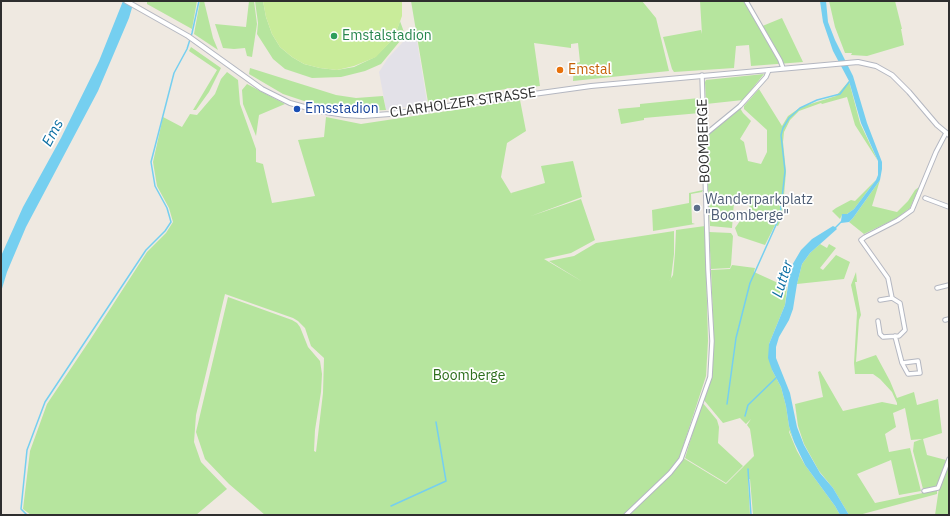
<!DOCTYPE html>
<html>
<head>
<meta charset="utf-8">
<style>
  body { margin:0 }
  #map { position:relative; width:950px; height:516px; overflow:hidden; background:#efe9e1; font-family:"IBM Plex Sans",sans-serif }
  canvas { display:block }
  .frame { position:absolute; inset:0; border:2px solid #2e2e2e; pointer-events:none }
</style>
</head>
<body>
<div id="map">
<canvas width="950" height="516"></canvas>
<div class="frame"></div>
</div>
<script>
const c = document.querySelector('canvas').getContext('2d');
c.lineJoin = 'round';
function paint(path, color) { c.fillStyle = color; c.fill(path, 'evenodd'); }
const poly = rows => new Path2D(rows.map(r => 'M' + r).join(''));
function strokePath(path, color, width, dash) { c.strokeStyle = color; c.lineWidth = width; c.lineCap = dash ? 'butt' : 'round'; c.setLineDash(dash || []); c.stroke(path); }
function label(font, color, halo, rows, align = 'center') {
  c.font = font + ' "IBM Plex Sans",sans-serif'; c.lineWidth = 3.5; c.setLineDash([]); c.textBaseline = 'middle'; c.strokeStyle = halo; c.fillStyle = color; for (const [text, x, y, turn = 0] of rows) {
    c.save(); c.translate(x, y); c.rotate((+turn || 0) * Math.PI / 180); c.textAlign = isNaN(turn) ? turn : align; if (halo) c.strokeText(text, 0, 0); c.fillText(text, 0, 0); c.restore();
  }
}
const industrial = poly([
  [415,29,427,102,419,105,386,110,379,72,388,58]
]);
const green = poly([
  [147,1,197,1,192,29,147,4],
  [200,1,204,1,213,38,218,50,194,34],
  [249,1,254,1,257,24,252,57,247,56,245,48,234,49,223,48,215,24,246,27],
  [255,1,263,1,266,17,272,34,280,47,292,57,304,64,320,68,337,70,354,67,375,57,394,38,400,21,405,35,381,64,365,71,341,77,312,78,285,69,273,59,257,34,258,23],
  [411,1,642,1,656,18,669,71,573,81,574,64,580,62,578,43,571,44,571,48,534,43,540,86,519,88,507,88,506,89,428,102],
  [700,1,745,1,760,27,782,18,803,62,751,66,749,45,736,46,734,68,674,72,672,69,663,37,701,30,702,34],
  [829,1,895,1,902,29,901,29,904,45,867,56,851,55,852,53,845,53,835,27],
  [191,47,221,68,209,92,196,110,193,110,217,70,189,51],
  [250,68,336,95,356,98,383,96,386,110,363,111,322,107,283,94,249,74],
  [227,72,238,80,240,104,256,149,256,162,263,164,272,203,315,196,298,140,324,137,326,117,361,124,520,100,526,131,507,143,501,177,512,195,511,193,545,183,541,166,573,161,582,197,531,216,581,199,595,240,571,253,544,259,583,282,549,261,574,256,596,243,674,231,674,254,671,278,668,283,673,275,675,253,676,230,705,226,708,341,706,376,680,456,726,484,754,456,750,429,747,425,751,419,746,424,740,418,723,423,703,399,712,377,714,341,711,270,730,269,732,265,755,268,754,272,787,287,785,305,769,344,772,370,781,387,786,406,789,426,794,442,789,430,789,432,797,451,805,465,835,506,840,515,753,515,750,479,748,479,750,515,265,515,229,484,205,459,196,432,200,415,265,436,200,415,228,297,292,320,297,323,300,327,308,347,320,361,322,374,321,392,315,430,314,451,316,452,323,393,324,358,311,346,305,328,298,321,293,318,225,294,196,415,194,442,201,462,227,489,196,515,31,515,23,509,30,451,47,404,90,340,147,252,166,233,173,222,169,208,157,186,153,162,163,117,182,127,190,114,197,115,215,94,221,79],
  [764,74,743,100,706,104,705,82,706,80],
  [849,81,860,123,878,161,855,125,847,97,822,104,821,103,799,111,790,120,784,132,783,142,786,172,782,218,778,226,775,225,765,245,738,236,735,228,750,207,746,202,734,202,732,228,710,226,709,204,710,202,730,202,730,201,708,200,706,141,707,134,740,108,743,113,751,121,740,139,744,142,748,161,761,164,767,152,767,130,744,109,744,106,759,89,782,126,788,116,801,107,836,96],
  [247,84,285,104,259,115,256,136,243,104,242,90],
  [699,98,700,113,644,118,644,120,621,124,618,109,640,107,640,104],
  [876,180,854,209,847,214,842,215,840,219,832,211,836,208,851,200,855,201],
  [880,180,872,206,897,212,908,201,915,190,919,187,910,208,897,218,864,234,849,222,853,218],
  [703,190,702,192,691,194,692,223,695,224,653,231,652,210,689,203,689,193],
  [709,232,731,233,733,236,731,265,730,268,711,269],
  [820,244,827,248,829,244,836,248,820,268,823,270,836,255,850,262,844,279,797,284,802,264,810,253],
  [856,272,857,282,855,282,861,315,859,320,856,362,876,355,890,381,897,398,914,392,917,405,938,399,942,433,923,439,927,455,946,460,938,486,923,489,913,451,914,442,922,439,911,440,905,408,893,413,896,427,885,434,889,452,910,448,921,491,899,495,891,460,857,474,875,503,937,490,937,494,859,515,849,515,833,488,819,471,804,444,798,426,795,404,823,397,818,372,820,371,843,411,882,402,897,405,897,403,892,392,880,379,873,374,855,374,854,363,857,313,851,285],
  [702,402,717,420,719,427,718,443,743,466,726,483,685,458],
  [949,462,949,515,935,515,939,488]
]);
const pitch = poly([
  [263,1,402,1,402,16,394,38,376,57,354,66,337,70,320,68,304,64,292,57,280,47,272,34,266,17]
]);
const water = poly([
  [123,1,134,1,129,18,98,91,26,227,7,272,1,292,1,256,23,207,61,138,99,61],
  [820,1,826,1,828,22,835,40,853,76,867,123,882,162,882,169,880,180,853,218,849,222,841,223,836,228,837,229,810,253,802,264,797,284,793,309,789,320,779,337,776,347,776,358,790,393,797,427,804,445,820,473,833,488,849,515,840,515,835,506,805,465,794,442,789,426,786,406,781,387,772,370,768,358,769,344,785,305,791,267,801,250,812,239,833,226,835,227,841,221,842,214,847,214,854,209,876,180,878,175,878,161,861,123,849,81,833,51,823,22]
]);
const stream = poly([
  [727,404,736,338,750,283,780,216,785,171,781,135,783,128,789,118,800,108,817,100,840,94,849,82],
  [745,416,748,405,777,377],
  [748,469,751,515],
  [391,506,446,481,436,422],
  [27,515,21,509,27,450,45,402,146,250,165,231,171,222,167,208,155,186,151,162,174,73,187,49,192,33,199,1]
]);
const minor = poly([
  [746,1,780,60,783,68],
  [704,134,707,133,740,106,766,77,769,70],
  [925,198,949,207],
  [937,288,949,285],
  [880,300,892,298],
  [945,320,949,319],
  [878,321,880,334,883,337,899,336,905,330,900,303,892,298,888,278,861,240,865,237,898,220,912,210,936,152,946,133],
  [895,336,902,363,918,361,920,373,908,374,902,363],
  [924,491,938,488,949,459],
  [626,515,670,473,681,459,710,377,712,341,708,270,702,75]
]);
const tertiary = poly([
  [126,1,188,36,262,89,290,103,319,111,345,115,363,116,390,114,591,86,858,62,876,66,892,75,909,92,937,125,949,135]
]);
const markers = [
  [334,36,4,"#2e9e5b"],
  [560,70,4,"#e8710a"],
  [297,109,4,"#1a4fb4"],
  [697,208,4,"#5c6f8a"]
];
const leisureNames = [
  ["Emstalstadion",342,36]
];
const foodNames = [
  ["Emstal",568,70]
];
const streetNames = [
  ["CLARHOLZER STRASSE",463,103,-8],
  ["BOOMBERGE",704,141,-92]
];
const transitNames = [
  ["Emsstadion",305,109]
];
const serviceNames = [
  ["Wanderparkplatz",705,200],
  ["\"Boomberge\"",705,216]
];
const parkNames = [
  ["Boomberge",469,376]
];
const waterNames = [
  ["Ems",53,133,-62],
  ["Lutter",783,279,-72]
];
paint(industrial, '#e3e1e8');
paint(green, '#b6e59e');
paint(pitch, '#c9ec9a');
paint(water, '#75cff0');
strokePath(stream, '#75cff0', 1.5);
strokePath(minor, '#b4b7c1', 5.5);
strokePath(tertiary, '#b4b7c1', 6);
strokePath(minor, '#fff', 3.5);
strokePath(tertiary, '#fff', 4);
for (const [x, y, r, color] of markers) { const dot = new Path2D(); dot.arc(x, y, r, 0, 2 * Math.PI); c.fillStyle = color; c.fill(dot); strokePath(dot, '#fff', 1.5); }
label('14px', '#27864d', '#fff', leisureNames, 'left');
label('14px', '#c56008', '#fff', foodNames, 'left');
label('14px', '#2e2e2e', '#fff', streetNames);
label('14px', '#164399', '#fff', transitNames, 'left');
label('14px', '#4e5e75', '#fff', serviceNames, 'left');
label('14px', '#2c6e1b', '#fff', parkNames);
label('italic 15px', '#0d6fa3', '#fff', waterNames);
</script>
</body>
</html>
